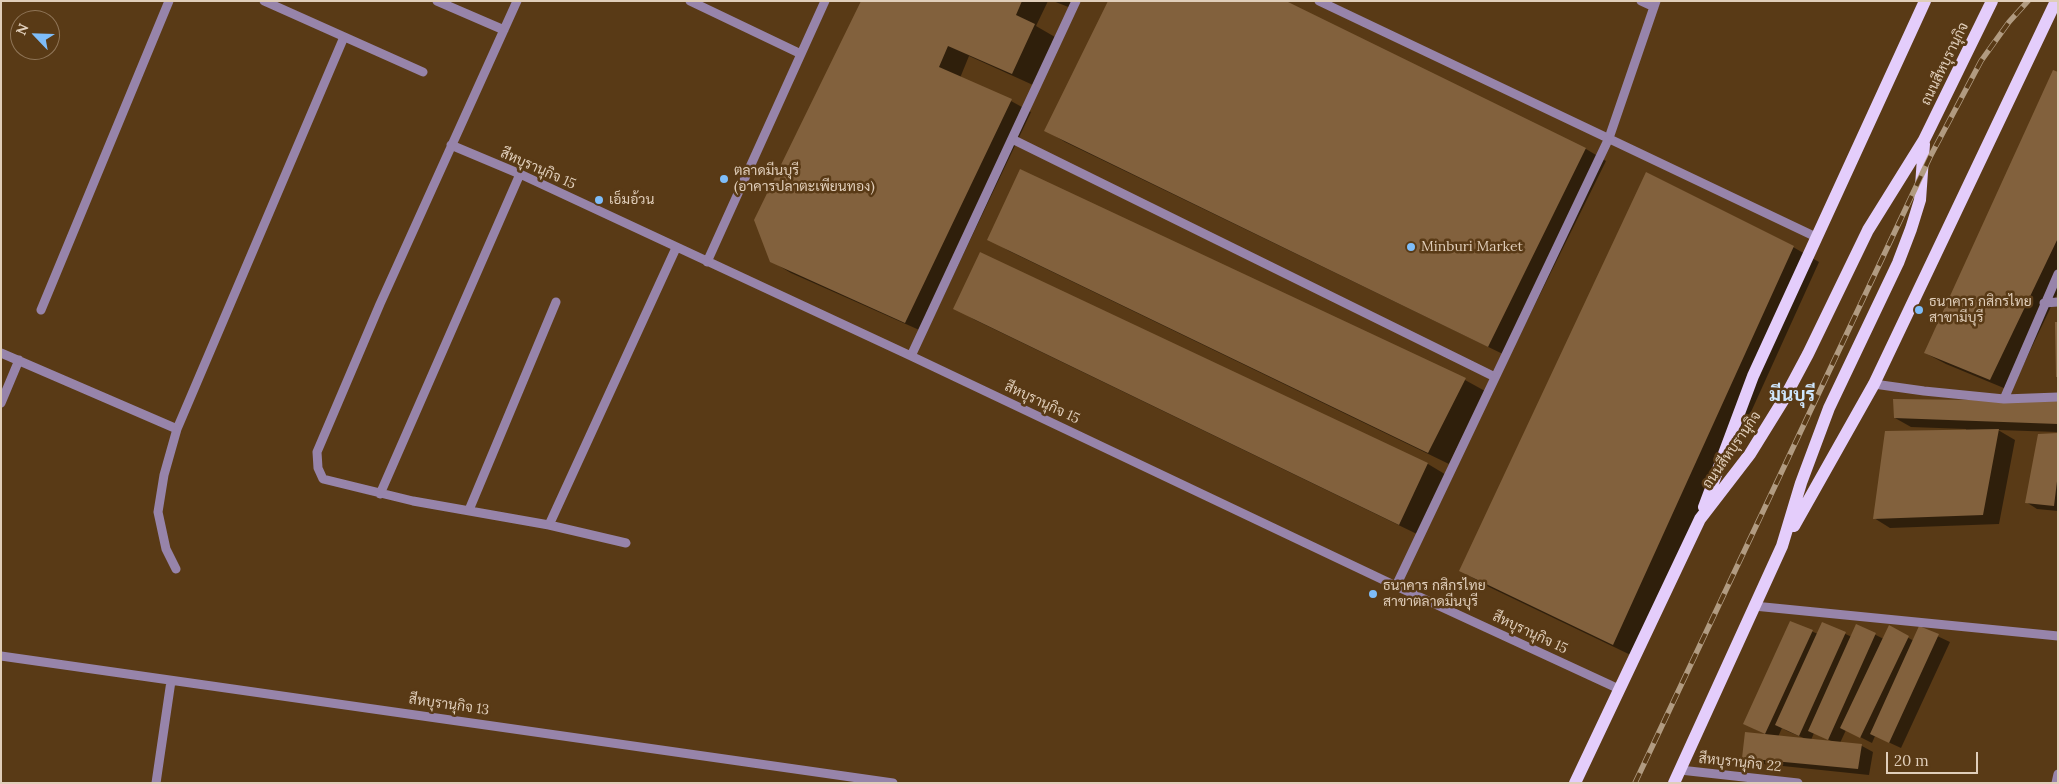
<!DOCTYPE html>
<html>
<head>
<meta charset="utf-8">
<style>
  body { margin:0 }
  #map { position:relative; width:2059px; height:784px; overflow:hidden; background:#593a16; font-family:Lora,serif }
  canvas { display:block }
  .frame { position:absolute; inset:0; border:2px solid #e0ceba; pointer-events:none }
  .north { position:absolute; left:10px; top:10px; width:50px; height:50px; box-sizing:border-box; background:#593a16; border:1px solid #8f7558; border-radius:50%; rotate:294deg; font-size:14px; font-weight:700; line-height:20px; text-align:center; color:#e0ceba }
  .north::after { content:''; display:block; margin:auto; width:18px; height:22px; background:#7ebdf9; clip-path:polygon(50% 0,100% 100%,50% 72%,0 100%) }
  .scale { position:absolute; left:1886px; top:752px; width:92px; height:22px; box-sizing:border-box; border:2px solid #e0ceba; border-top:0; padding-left:6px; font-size:15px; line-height:18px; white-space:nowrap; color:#e0ceba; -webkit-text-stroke:4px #593a16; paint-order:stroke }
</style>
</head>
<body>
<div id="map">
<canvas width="2059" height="784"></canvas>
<div class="frame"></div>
<div class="north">N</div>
<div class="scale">20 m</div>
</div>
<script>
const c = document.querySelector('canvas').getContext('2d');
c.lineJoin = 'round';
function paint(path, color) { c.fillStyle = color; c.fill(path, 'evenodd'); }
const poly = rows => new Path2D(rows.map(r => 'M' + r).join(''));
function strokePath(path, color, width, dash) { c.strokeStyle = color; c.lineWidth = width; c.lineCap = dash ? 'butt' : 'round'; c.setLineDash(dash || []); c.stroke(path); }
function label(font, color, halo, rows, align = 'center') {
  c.font = font + ' Lora,Sarabun,serif'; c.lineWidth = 5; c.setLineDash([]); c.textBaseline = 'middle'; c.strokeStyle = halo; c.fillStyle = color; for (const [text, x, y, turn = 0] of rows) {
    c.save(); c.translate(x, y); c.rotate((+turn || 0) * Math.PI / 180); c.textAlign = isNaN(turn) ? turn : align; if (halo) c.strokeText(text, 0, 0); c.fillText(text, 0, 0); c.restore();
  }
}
const shadow = poly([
  [863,1,1048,1,1036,26,1055,37,1033,85,969,56,960,78,1011,101,1031,112,926,333,791,273,771,261],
  [1053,1,1074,1,1071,8],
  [1283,1,1586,149,1606,161,1509,357,1065,142,1045,130],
  [2058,73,2058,292,2011,391,1946,364,1925,353],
  [1021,171,1465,380,1485,391,1449,464,1009,251,989,239],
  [1793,247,1819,262,1639,659,1487,586,1461,571],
  [981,254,1428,464,1448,476,1419,535,975,320,955,308],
  [2058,402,2058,432,1998,430,2015,440,1999,524,1890,528,1874,518,1966,431,1966,429,1911,427,1895,418],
  [2058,434,2058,511,2037,509,2026,502],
  [1790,622,1818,634,1823,624,1852,637,1857,626,1884,639,1889,627,1914,641,1920,628,1950,642,1901,748,1875,736,1872,743,1846,730,1840,743,1862,746,1873,752,1869,775,1754,763,1743,757,1769,736,1755,729],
  [1782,728,1787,731,1806,739,1778,737],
  [1814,733,1821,736,1833,742,1811,740]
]);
const building = poly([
  [861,1,1022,1,1016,15,1035,24,1012,74,948,46,939,67,1012,99,905,323,770,262,754,220],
  [1108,1,1286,1,1586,148,1488,347,1044,131],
  [2053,70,2058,72,2058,238,1990,380,1924,353],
  [1020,169,1466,378,1428,453,987,240],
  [1646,172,1794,246,1613,645,1459,571],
  [980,252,1428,463,1399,525,953,309],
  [2055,322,2058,322,2058,377,2056,377],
  [1893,399,2058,401,2058,424,1894,418],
  [1999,429,1983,515,1873,519,1885,431],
  [2058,433,2058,473,2054,506,2025,503,2038,434],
  [1790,621,1813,630,1765,734,1743,724],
  [1822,622,1846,632,1799,736,1775,725],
  [1856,624,1876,633,1828,740,1808,731],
  [1889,625,1909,636,1860,738,1840,728],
  [1919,626,1939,634,1889,743,1870,734],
  [1745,732,1862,744,1858,769,1742,758]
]);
const minor = poly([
  [264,1,423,72],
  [437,1,504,30],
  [517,1,380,304,317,452,318,468,323,479,413,501,549,525,676,248],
  [690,1,801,54],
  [1319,1,1816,237],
  [1641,1,1654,7],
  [1012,139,1495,377],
  [451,145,520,174,911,356,1396,586,1619,689],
  [707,262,825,1],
  [2044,303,2058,302],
  [41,310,169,1],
  [1,353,177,429],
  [911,356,1076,1],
  [1874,384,1924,391,2004,399,2058,397],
  [2004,399,2058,274],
  [1,403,19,360],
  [380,494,520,174],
  [469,510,556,302],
  [549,525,626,543],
  [176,569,166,549,158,512,164,475,177,429,344,37],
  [1396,586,1609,138,1656,1],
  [1754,606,2058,636],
  [1,656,893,783],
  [1680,770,1798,783],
  [156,783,171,681],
  [2056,783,2058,774]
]);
const major = poly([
  [1704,507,1753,376,1925,1],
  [1794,526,1874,384,2056,1],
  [1575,783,1700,519,1750,454,1784,399,1808,354,1868,230,1924,140,1992,1],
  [1674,783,1782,546,1801,483,1829,408,1898,263,1911,229,1920,200,1924,144]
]);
const rail = poly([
  [1635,783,1930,157,1981,61,2009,22,2028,1]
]);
const markers = [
  [724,179,5,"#7ebdf9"],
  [599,200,5,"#7ebdf9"],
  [1411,247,5,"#7ebdf9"],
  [1919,310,5,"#7ebdf9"],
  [1373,594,5,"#7ebdf9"]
];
const streetNames = [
  ["ถนนสีหบุรานุกิจ",1945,64,-64],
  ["สีหบุรานุกิจ 15",538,169,24],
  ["สีหบุรานุกิจ 15",1042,403,25],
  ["ถนนสีหบุรานุกิจ",1732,450,-55],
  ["สีหบุรานุกิจ 15",1530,633,25],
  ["สีหบุรานุกิจ 13",449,705,8],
  ["สีหบุรานุกิจ 22",1740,763,6]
];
const poiNames = [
  ["ตลาดมีนบุรี",734,171],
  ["(อาคารปลาตะเพียนทอง)",734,187],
  ["เอ็มอ้วน",609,200],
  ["Minburi Market",1421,247],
  ["ธนาคาร กสิกรไทย",1929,302],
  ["สาขามีบุรี",1929,318],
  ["ธนาคาร กสิกรไทย",1383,586],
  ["สาขาตลาดมีนบุรี",1383,602]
];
const districtNames = [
  ["มีนบุรี",1792,396]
];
paint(shadow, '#0007');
paint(building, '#82613d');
strokePath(minor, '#9784aa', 9);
strokePath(major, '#e4cdfb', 12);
strokePath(rail, '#b19b81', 5.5);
strokePath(rail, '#593a16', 4, [11]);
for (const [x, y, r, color] of markers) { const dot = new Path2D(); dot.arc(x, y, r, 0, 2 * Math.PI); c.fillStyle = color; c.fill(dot); strokePath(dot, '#593a16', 2); }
label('14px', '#e0ceba', '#593a16', streetNames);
label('14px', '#e0ceba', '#593a16', poiNames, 'left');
label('bold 19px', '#cee6fd', '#593a16', districtNames);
</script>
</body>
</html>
